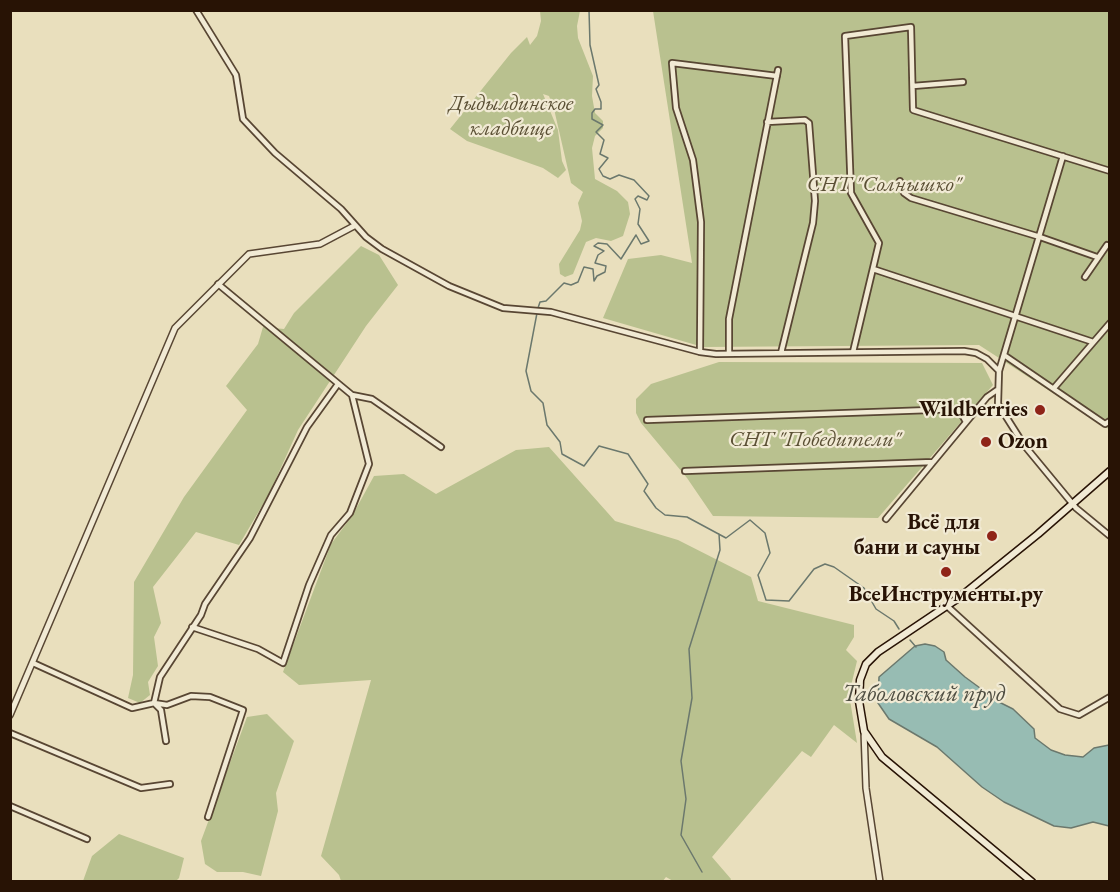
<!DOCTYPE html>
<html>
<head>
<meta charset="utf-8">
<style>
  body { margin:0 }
  #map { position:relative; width:1120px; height:892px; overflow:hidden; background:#e9dfbd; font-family:"EB Garamond",serif }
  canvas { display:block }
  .frame { position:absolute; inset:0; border:12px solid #281305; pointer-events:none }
</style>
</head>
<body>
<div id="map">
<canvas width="1120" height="892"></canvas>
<div class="frame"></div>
</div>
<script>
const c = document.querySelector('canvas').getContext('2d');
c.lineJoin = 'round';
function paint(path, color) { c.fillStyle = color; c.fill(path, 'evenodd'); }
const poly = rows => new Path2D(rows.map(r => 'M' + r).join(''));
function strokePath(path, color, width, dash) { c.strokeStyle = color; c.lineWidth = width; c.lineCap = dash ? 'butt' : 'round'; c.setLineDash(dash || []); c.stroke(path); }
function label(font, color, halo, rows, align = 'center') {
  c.font = font + ' "EB Garamond",serif'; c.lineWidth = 4.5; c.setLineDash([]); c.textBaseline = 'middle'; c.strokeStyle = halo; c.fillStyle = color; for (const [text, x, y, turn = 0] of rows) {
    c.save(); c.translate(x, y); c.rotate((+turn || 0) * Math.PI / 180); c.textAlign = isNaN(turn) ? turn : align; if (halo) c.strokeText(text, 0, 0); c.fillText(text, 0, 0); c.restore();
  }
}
const green = poly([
  [540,11,580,11,577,26,578,38,593,76,592,96,595,113,603,121,603,128,595,136,592,148,595,179,617,191,628,202,630,214,623,236,611,241,596,238,586,242,573,274,565,277,560,274,559,264,580,230,582,221,578,203,583,192,571,183,554,109,549,96,543,94,558,130,562,161,566,170,558,178,543,168,467,141,450,129,511,53,527,37,530,45,537,36,541,21],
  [653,11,1109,11,1110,430,979,345,703,347,603,318,628,259,661,255,692,263],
  [361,246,379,255,398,285,366,326,298,430,269,494,239,545,196,532,153,587,161,623,154,637,158,666,148,682,150,695,140,703,128,698,133,675,134,582,184,497,247,410,226,386,258,344,263,327,284,329,294,313],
  [719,362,982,363,993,385,878,518,713,516,687,478,641,423,636,413,636,399,651,384],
  [549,447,615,521,678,540,751,577,758,601,854,625,854,637,846,650,857,661,849,694,857,743,834,725,811,757,802,751,712,857,731,879,730,881,673,881,666,877,662,882,341,881,339,875,321,856,371,680,299,685,283,672,331,544,352,516,374,476,404,474,436,494,516,450],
  [267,714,294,741,276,793,278,811,261,876,243,872,217,872,205,864,201,841,247,717],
  [119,834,184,858,179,878,175,882,83,881,92,856]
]);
const water = poly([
  [925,644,935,646,944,652,946,660,965,677,999,702,1013,709,1034,729,1035,738,1051,750,1065,755,1083,757,1094,748,1109,745,1109,826,1093,822,1071,828,1054,826,1004,802,982,787,937,747,889,719,878,703,879,677,915,646,925,644]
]);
const stream = poly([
  [538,308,540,302,546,301,564,283,571,285,578,282,584,267,593,269,594,281,597,276,605,272,606,266,595,263,598,255,604,251,594,246,598,243,607,244,621,259,636,235,641,244,649,241,638,224,640,209,635,199,638,196,647,200,649,196,634,180,619,175,610,179,603,176,599,169,608,158,600,154,604,140,596,132,603,125,592,119,592,113,595,109,601,109,601,102,596,89,599,85,590,45,589,10],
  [537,313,526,371,531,391,543,403,547,425,560,442,562,454,584,466,599,446,628,454,648,484,644,491,656,508,665,515,687,517,726,538,750,520,765,533,770,553,758,575,766,600,789,601,814,569,825,564,834,567,864,588,876,609,894,621,899,629],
  [910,640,916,647],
  [702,872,681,835,686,799,681,761,692,698,689,649,720,550,719,534]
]);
const minor = poly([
  [196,10,236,75,243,119,275,153,341,209,366,237,382,249,449,286,503,308,551,312,700,352,716,354,964,351,976,353,987,359,999,371,998,404,1024,445,1076,508,1110,536],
  [913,86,963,82],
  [767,122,805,120,809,123,815,201,813,223,781,353],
  [900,181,904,193,911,198,1040,237,1097,257],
  [873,269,1093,342],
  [1085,277,1107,245],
  [700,352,701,222,693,160,676,108,672,63,777,76],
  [853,352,879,243,851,193,845,36,911,27,913,110,1110,171],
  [729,354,729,319,778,70],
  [1004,355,1105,424,1110,421],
  [999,371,1063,156],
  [1054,388,1110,323],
  [352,395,372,399,441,447],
  [647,420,959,409,966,422],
  [685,471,933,462],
  [886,519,987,397,997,390],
  [947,606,1060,709,1079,715,1110,697],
  [192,627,258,649,283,663,309,585,331,535,350,513,369,464,352,395,218,284],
  [33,663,132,708,154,703,167,705,191,696,210,697,243,710,208,817],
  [10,733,141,788,170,784],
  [166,741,161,710,154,703,160,677,201,615,205,604,250,538,307,427,338,384],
  [10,806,87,839]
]);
const tertiary = poly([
  [10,715,175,328,249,254,320,244,354,226],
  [864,731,866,788,880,882]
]);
const secondary = poly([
  [1032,882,882,757,864,731,859,701,860,680,866,664,878,652,960,597,1038,534,1110,471]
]);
const markers = [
  [1040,410,6,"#8f2418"],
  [986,442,6,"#8f2418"],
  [992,536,6,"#8f2418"],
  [946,572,6,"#8f2418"]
];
const parkNames = [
  ["Дыдылдинское",511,104],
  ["кладбище",511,129],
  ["СНТ \"Солнышко\"",884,185],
  ["СНТ \"Победители\"",815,440]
];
const poiNames = [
  ["Wildberries",1028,410],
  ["Ozon",998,442,"left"],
  ["Всё для",980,523],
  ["бани и сауны",980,548],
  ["ВсеИнструменты.ру",946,595,"center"]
];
const waterNames = [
  ["Таболовский пруд",924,694]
];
paint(green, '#b9c18f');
paint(water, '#97bcb3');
strokePath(water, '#6b786d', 1.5);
strokePath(stream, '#6b786d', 1.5);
strokePath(minor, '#584633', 8);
strokePath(tertiary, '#584633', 8);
strokePath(secondary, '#281305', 9);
strokePath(minor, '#f1ead4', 4.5);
strokePath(tertiary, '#f1ead4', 5);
strokePath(secondary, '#f1ead4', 6);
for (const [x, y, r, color] of markers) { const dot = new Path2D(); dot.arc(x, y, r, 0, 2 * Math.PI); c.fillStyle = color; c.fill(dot); strokePath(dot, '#f1ead4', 2); }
label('italic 22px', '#5b5035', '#f1ead4', parkNames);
label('bold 22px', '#281305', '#f1ead4', poiNames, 'right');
label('italic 24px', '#4f4e42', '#f1ead4', waterNames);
</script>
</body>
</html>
